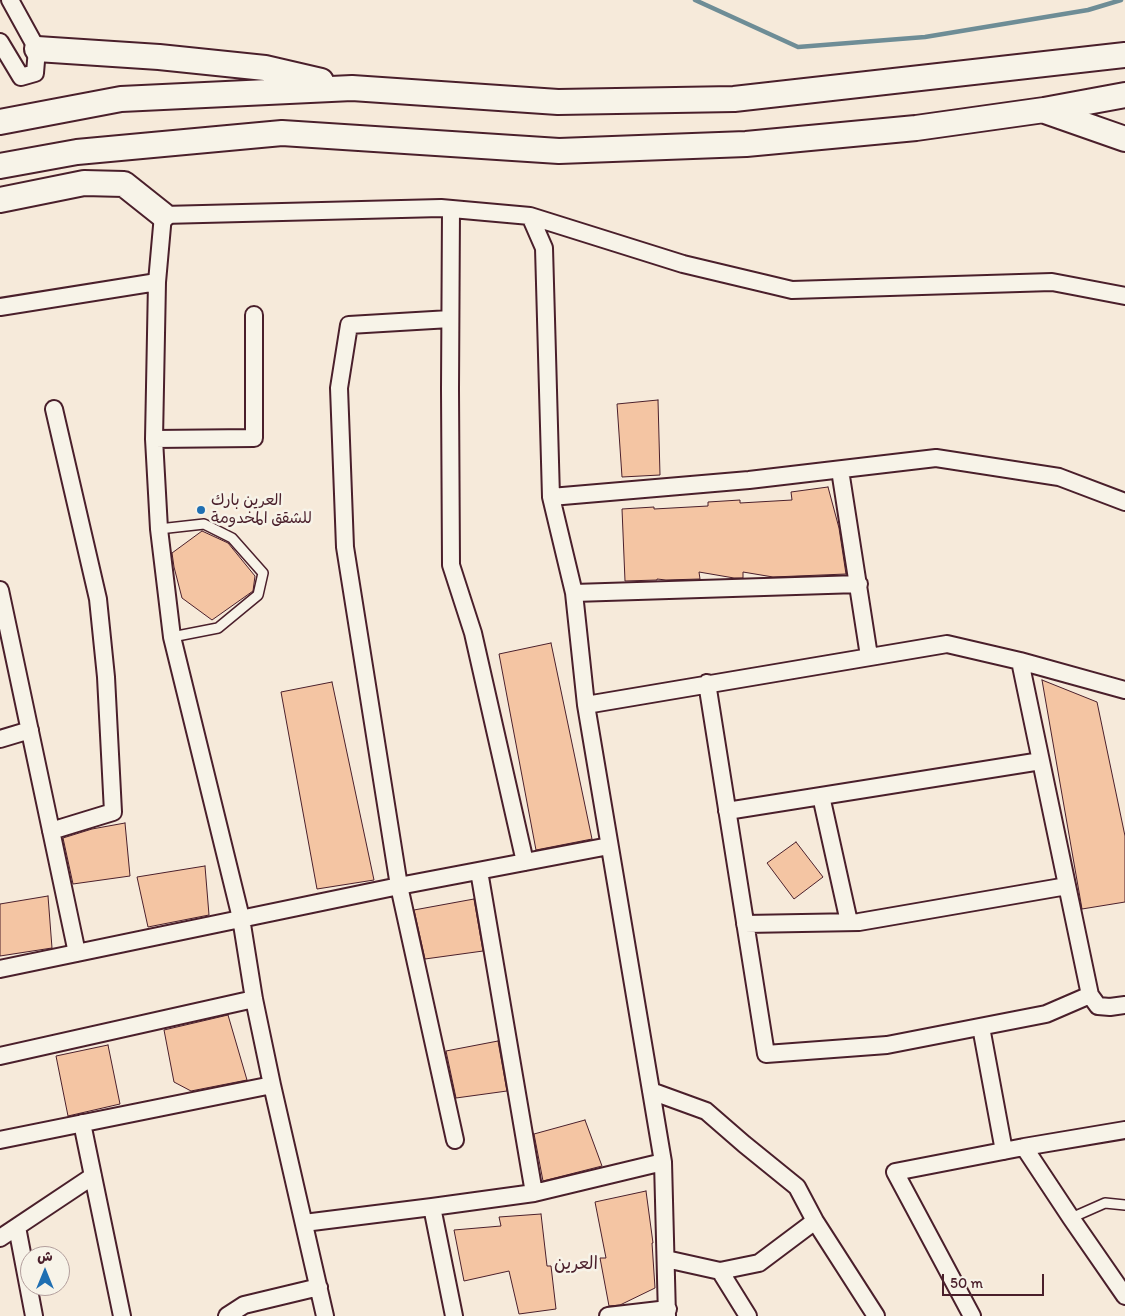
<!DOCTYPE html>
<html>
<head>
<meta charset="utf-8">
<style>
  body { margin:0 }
  #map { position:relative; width:1125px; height:1316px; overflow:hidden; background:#f6eada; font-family:Itim,"Playpen Sans Arabic",sans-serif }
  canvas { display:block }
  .north { position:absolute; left:20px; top:1246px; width:50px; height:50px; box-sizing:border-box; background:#f7f3e8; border:1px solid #b29e9c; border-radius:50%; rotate:0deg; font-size:14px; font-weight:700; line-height:20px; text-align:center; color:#4a1f2b }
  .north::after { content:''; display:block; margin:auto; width:18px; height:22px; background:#1f6fb2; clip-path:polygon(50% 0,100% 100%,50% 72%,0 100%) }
  .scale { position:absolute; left:942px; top:1274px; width:102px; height:22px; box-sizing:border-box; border:2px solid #4a1f2b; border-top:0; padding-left:6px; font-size:15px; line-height:18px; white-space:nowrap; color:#4a1f2b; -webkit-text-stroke:4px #f7f3e8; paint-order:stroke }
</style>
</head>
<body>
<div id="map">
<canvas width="1125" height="1316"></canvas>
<div class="north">ش</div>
<div class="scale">50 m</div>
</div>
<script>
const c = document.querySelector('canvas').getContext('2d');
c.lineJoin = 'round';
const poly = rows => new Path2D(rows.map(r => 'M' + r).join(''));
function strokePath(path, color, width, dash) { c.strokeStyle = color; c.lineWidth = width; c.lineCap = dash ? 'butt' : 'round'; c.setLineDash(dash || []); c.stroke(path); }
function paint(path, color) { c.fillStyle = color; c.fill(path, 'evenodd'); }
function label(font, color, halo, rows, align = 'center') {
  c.font = font + ' Itim,"Playpen Sans Arabic",sans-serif'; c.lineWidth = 5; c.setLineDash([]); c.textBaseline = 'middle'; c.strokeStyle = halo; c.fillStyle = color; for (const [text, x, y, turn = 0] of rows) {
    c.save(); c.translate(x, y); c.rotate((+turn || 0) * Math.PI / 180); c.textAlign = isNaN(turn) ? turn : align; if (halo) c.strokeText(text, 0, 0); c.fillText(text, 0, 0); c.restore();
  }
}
const stream = poly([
  [695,0,798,47,925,37,1088,10,1121,0]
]);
const building = poly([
  [658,400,660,475,622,477,617,404,658,400],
  [828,487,839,528,846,574,773,577,743,572,743,578,734,578,699,572,700,579,666,580,657,579,657,580,625,581,622,509,654,507,654,509,708,506,708,502,740,500,740,503,792,500,791,492,828,487],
  [202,531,228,543,255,576,253,591,212,620,182,598,174,567,172,553,202,531],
  [551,643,592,839,536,850,499,654,551,643],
  [1042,680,1097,702,1125,836,1125,902,1082,909,1042,680],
  [332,682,374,880,317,889,281,692,332,682],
  [125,823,130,876,73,884,63,838,92,829,125,823],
  [796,842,823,877,794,899,767,863,796,842],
  [205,866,209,915,148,927,137,877,205,866],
  [48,896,52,948,0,956,0,904,48,896],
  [474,899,483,951,425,959,414,910,474,899],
  [228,1015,247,1080,191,1091,174,1082,164,1030,228,1015],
  [498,1041,507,1091,456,1098,446,1051,498,1041],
  [108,1045,120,1104,68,1116,56,1056,108,1045],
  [585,1120,602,1166,543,1181,534,1134,585,1120],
  [646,1191,653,1243,652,1243,655,1288,620,1305,609,1306,600,1258,606,1258,595,1202,646,1191],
  [541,1214,547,1266,551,1266,556,1309,519,1314,509,1271,464,1281,454,1230,501,1226,499,1217,541,1214]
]);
const service = poly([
  [159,529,204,524,232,538,263,573,258,595,218,628,172,637],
  [1071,1218,1105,1203,1125,1205]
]);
const minor = poly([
  [0,42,21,77,35,73,37,49,10,0],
  [451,209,450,389,451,565,473,633,525,862],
  [530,216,544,248,551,497,574,593,586,705,663,1162,667,1316],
  [0,307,157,282],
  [450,319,349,325,339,388,345,547,399,886,455,1140],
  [154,439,254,438,254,315],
  [840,470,869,656],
  [551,497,749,480,936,458,1059,477,1125,502],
  [0,590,77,953],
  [574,593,859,584],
  [1020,661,1090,995,1098,1006,1110,1007,1125,1005],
  [707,683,766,1054,887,1045,1046,1014,1090,995],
  [586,705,947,644,1020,661,1125,690],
  [0,739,30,730],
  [821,796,849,922],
  [727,811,1041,761],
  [51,831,113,812,106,677,98,599,54,409],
  [479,871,534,1193],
  [745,924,859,922,1067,886],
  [0,969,399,886,609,846],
  [981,1027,1004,1151],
  [0,1056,254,999],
  [651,1091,706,1111,744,1144,797,1187,815,1221,876,1316],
  [82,1123,122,1316],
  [0,1140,272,1085],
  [1024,1147,1071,1218,1125,1296],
  [432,1207,454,1316],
  [304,1223,432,1207,534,1193,663,1162],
  [17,1227,34,1316],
  [0,1238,93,1176],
  [666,1259,720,1271,759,1263,815,1221],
  [720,1271,748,1316],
  [227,1316,244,1305,319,1287],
  [325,1316,272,1085,254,999,241,918,172,637,159,529,154,439,157,282,163,215,441,208,530,216,683,264,792,290,1052,282,1125,296],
  [608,1316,668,1309],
  [972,1316,895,1172,1024,1147,1125,1130]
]);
const secondary = poly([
  [37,49,159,57,265,68,321,81],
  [1045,111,1125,139],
  [0,122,121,99,352,88,558,102,734,99,1125,55],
  [0,166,77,152,282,133,559,151,746,144,916,128,1044,110,1125,95],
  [0,200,84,183,124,184,163,215]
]);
const markers = [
  [201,510,5,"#1f6fb2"]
];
const poiNames = [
  ["العرين بارك",211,501],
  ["للشقق المخدومة",211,519]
];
const neighbourhoodNames = [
  ["العرين",576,1264]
];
strokePath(stream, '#6e8d96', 4.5);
paint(building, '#f4c5a3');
strokePath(building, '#4a1f2b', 1);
strokePath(service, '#4a1f2b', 12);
strokePath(minor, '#4a1f2b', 20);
strokePath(secondary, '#4a1f2b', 28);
strokePath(service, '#f7f3e8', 9);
strokePath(minor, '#f7f3e8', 16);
strokePath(secondary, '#f7f3e8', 24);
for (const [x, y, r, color] of markers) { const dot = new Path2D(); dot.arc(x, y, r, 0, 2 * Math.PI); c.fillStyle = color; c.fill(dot); strokePath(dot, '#f7f3e8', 2); }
label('16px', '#4a1f2b', '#f7f3e8', poiNames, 'left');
label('18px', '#4a1f2b', '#f7f3e8', neighbourhoodNames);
</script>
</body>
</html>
